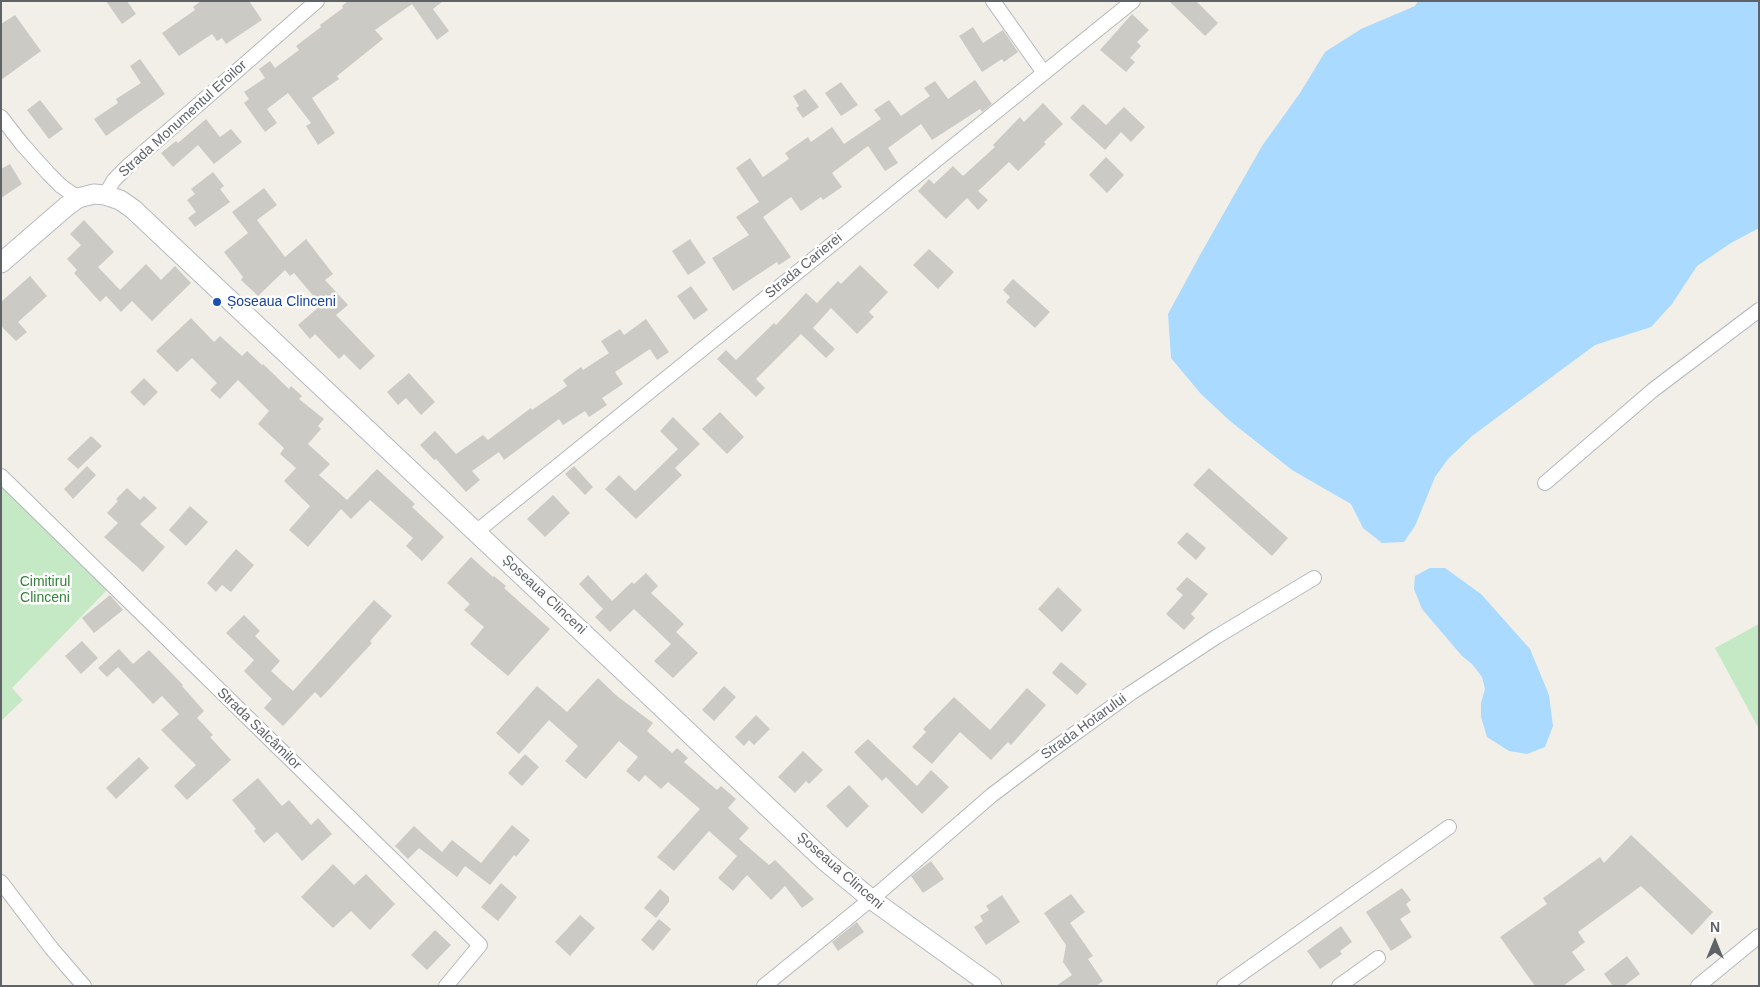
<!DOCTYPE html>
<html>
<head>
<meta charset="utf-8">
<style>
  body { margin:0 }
  #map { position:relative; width:1760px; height:987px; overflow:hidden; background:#f1efe8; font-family:Arial,sans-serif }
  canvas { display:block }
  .frame { position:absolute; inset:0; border:2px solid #5f6368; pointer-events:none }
  .north { position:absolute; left:1690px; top:917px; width:50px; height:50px; -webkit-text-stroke:4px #fff; paint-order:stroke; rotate:0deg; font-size:14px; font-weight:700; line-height:20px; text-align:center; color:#5f6368 }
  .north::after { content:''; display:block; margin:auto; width:18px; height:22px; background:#5f6368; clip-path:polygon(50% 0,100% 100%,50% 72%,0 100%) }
</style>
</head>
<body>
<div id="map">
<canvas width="1760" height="987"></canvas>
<div class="frame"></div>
<div class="north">N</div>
</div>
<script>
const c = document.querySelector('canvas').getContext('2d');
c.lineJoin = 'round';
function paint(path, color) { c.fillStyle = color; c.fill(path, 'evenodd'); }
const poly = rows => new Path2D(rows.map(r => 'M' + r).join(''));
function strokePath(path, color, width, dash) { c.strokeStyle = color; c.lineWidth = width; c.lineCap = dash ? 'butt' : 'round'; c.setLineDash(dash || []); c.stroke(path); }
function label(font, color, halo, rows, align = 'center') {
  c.font = font + ' Arial,sans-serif'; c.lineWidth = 5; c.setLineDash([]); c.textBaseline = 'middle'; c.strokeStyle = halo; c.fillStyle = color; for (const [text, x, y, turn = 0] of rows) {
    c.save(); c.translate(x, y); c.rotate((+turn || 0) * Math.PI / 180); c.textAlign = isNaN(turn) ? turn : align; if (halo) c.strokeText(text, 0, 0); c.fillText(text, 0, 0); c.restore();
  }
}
const green = poly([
  [1,482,107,590,12,688,23,700,1,721],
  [1759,624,1759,729,1715,648]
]);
const water = poly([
  [1418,1,1759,1,1759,228,1731,243,1697,266,1672,304,1651,327,1595,345,1472,436,1448,459,1435,477,1415,526,1404,542,1382,543,1363,528,1351,504,1292,470,1230,421,1201,394,1171,358,1168,314,1200,255,1262,146,1300,93,1325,52,1361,29,1415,6],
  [1430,568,1445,568,1481,594,1530,649,1549,695,1553,726,1545,747,1527,754,1509,751,1487,737,1481,717,1481,703,1485,689,1482,677,1472,664,1462,656,1422,609,1414,589,1415,576]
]);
const building = poly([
  [106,1,127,1,136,14,122,24],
  [201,1,249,1,262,20,226,44,222,38,217,41,212,34,179,56,162,33,195,10,193,7],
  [348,1,443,1,433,9,449,31,437,40,412,4,375,30,383,39,337,76,339,79,312,98,335,133,318,145,306,126,311,123,288,93,267,109,277,123,265,132,244,103,249,99,244,92,265,78,259,69,270,61,275,68,299,50,296,46,321,27,320,25,343,8,342,6],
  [1169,1,1196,1,1218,23,1205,36],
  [1132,14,1149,30,1137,42,1141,46,1130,58,1135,62,1126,72,1100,50],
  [15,15,41,51,1,80,1,24],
  [973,27,983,43,1003,30,1018,52,1004,62,1002,59,982,72,959,36],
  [140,59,165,94,106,136,94,119,118,103,116,99,141,83,130,66],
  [975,80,992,104,982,112,980,109,932,140,921,124,888,148,898,163,885,171,868,146,832,173,842,187,823,200,821,197,801,211,791,197,763,217,791,257,779,265,777,262,733,291,712,258,749,235,736,217,759,202,736,168,750,158,763,177,789,159,785,153,808,137,811,142,832,127,844,144,881,119,874,110,889,100,901,116,930,96,924,88,935,81,948,99],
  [841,82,858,105,841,116,825,93],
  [805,89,819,107,803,118,796,108,799,106,793,96],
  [40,100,63,129,49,139,27,110],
  [1043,103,1063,124,1044,142,1046,144,1018,171,1009,162,978,191,988,200,978,210,967,198,946,219,918,191,929,179,934,184,953,166,963,176,995,147,993,145,1020,117,1024,122],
  [1083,104,1106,125,1124,107,1145,127,1131,142,1121,132,1105,150,1070,118],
  [206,119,220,137,231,129,242,142,214,164,198,145,173,167,161,153,176,141,178,143],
  [1106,157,1124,175,1107,193,1089,175],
  [10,164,22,184,1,198,1,169],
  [213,172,224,186,220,189,230,202,195,227,188,218,196,212,187,200,195,194,191,189],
  [264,188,277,205,257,220,285,257,306,239,333,274,325,280,348,305,336,315,375,356,360,370,344,354,339,359,315,334,310,339,298,325,321,305,294,273,290,276,285,270,258,296,241,280,243,277,224,252,248,233,232,212],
  [84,220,114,252,98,267,120,290,146,264,161,280,175,266,191,283,152,321,132,301,121,312,106,296,100,302,74,273,77,270,67,259,81,245,70,234],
  [690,239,706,263,688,275,672,251],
  [929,249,954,272,938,289,913,265],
  [860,265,888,292,869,312,874,317,857,334,831,308,813,328,835,349,826,358,801,334,756,379,765,388,756,397,717,359,726,350,736,360,774,323,776,325,806,293,817,303,838,281,841,284],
  [30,276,47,296,18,322,27,332,16,341,1,326,1,302],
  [1013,279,1050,312,1035,328,1006,302,1010,297,1003,290],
  [691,286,708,310,694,320,677,296],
  [191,318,214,342,220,336,242,356,247,351,262,365,263,364,289,389,291,386,302,396,299,399,324,419,318,426,321,429,308,444,330,464,319,475,347,500,377,469,415,504,412,507,444,537,422,561,406,546,413,538,370,500,351,519,341,509,308,547,289,530,310,506,284,481,296,468,280,454,284,448,258,424,269,411,238,380,220,399,210,390,217,383,192,358,177,372,156,351],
  [646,319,669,352,657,360,650,349,615,372,623,384,602,398,607,405,589,417,585,411,563,425,559,419,504,460,499,452,472,471,480,480,466,492,436,459,434,460,420,445,435,431,456,454,483,435,488,440,531,408,532,410,567,386,563,380,581,367,583,370,609,353,601,341,620,329,624,335],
  [409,373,435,402,421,415,406,398,398,405,387,392],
  [144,378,158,392,144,406,130,392],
  [720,412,744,437,727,454,702,429],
  [673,417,700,444,675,468,682,475,636,519,605,489,619,475,635,491,678,449,660,431],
  [91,436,102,446,78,469,67,459],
  [87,466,96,475,73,499,64,489],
  [574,466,593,487,585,495,565,474],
  [1209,468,1288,538,1272,556,1193,485],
  [127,488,140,500,144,496,157,508,140,524,165,547,143,572,104,537,118,523,107,513,118,501,116,499],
  [553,495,570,513,545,537,527,519],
  [190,506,208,522,186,546,169,530],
  [1187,532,1206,548,1196,560,1177,543],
  [236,549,254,565,231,592,222,585,216,592,207,583],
  [471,557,493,577,494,576,506,586,504,588,550,629,508,676,470,644,484,627,464,610,470,604,447,583],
  [646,573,658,586,651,593,684,624,676,632,698,653,673,678,654,661,671,644,634,609,610,632,595,617,603,609,579,584,588,575,612,601,632,582,634,584],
  [1187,577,1208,594,1191,614,1195,618,1184,630,1166,614,1183,595,1176,589],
  [1058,587,1082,610,1062,632,1038,609],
  [110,595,123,610,94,633,82,618],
  [374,600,392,616,370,641,372,643,321,698,315,692,283,726,264,708,272,699,244,671,254,660,226,633,244,615,260,631,255,636,280,661,271,671,293,691],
  [82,641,98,658,81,674,65,656],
  [119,649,133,664,149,650,183,685,182,686,204,711,197,718,213,735,210,737,231,760,187,800,174,786,196,765,161,730,179,714,162,696,153,704,118,667,107,677,98,668],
  [1061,662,1087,684,1077,695,1052,673],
  [598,678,617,696,653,723,647,731,672,753,677,748,688,758,684,762,717,790,721,786,736,799,728,808,749,828,739,839,769,865,775,860,814,899,802,908,785,886,771,900,747,875,733,891,718,878,737,856,709,831,674,871,657,857,700,809,668,782,661,789,645,775,639,782,626,771,638,757,619,741,586,779,565,761,578,746,549,720,519,754,496,733,537,686,567,712],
  [724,686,736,697,714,721,702,710],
  [1027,688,1046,705,1011,745,1008,742,991,760,960,732,932,764,912,747,926,732,923,729,954,697,990,730],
  [756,715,770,729,754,745,749,740,744,746,735,737],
  [868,739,917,786,931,770,949,787,922,814,886,777,882,781,854,752],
  [803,751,823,770,809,784,806,781,795,793,778,777],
  [525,754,539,767,522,786,508,773],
  [139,757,149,768,116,799,106,788],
  [258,778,282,806,289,800,311,825,318,818,332,834,302,861,277,832,264,843,254,831,256,829,232,800],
  [849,785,869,806,847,828,826,806],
  [512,825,530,840,516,857,514,855,490,885,465,866,457,877,419,848,408,859,395,846,414,826,442,852,452,840,481,863],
  [1631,835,1713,912,1692,935,1641,886,1578,932,1585,942,1572,952,1585,970,1563,986,1535,986,1500,937,1547,904,1543,898,1600,857,1604,863],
  [931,861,944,879,923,893,911,876],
  [333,864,354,885,366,874,395,904,370,930,351,911,333,928,301,897],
  [501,883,517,897,498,921,481,907],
  [1402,888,1411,900,1406,904,1411,912,1400,919,1412,937,1391,951,1366,912],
  [660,889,669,897,669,902,656,918,644,908],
  [1071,894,1085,912,1070,923,1093,956,1088,959,1103,981,1096,986,1056,986,1072,975,1063,962,1066,945,1044,913],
  [1002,895,1020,922,986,945,974,927,983,921,980,916,989,910,986,906],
  [580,915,595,928,570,956,555,942],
  [659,919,671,929,653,951,641,940],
  [857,922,864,932,838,951,832,942],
  [1341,926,1352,942,1340,951,1342,954,1320,969,1307,951],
  [435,930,451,945,427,970,411,955],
  [1627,956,1640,974,1624,986,1613,986,1604,974]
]);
const minor = poly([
  [993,1,1044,73],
  [1,117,22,144,48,173,61,186,78,198],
  [105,195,114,180,128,166,317,1],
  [1,476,480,945,446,986],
  [1545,483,1653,390,1759,310],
  [476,532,1133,1],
  [1,882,52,949,84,986],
  [764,986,881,891,992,795,1041,758,1131,693,1216,637,1314,578],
  [1224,986,1449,827],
  [1339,986,1378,958],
  [1698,986,1759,936]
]);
const secondary = poly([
  [1,263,67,206,78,198,94,194,105,195,120,200,133,209,825,861,871,899,992,986]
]);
const markers = [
  [217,302,5,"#1a4fb4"]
];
const streetNames = [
  ["Strada Monumentul Eroilor",183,119,-42],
  ["Strada Carierei",804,266,-39],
  ["Șoseaua Clinceni",544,595,43],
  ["Strada Hotarului",1084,727,-36],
  ["Strada Salcâmilor",259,729,44],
  ["Șoseaua Clinceni",840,871,41]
];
const transitNames = [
  ["Șoseaua Clinceni",227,302]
];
const parkNames = [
  ["Cimitirul",45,582],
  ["Clinceni",45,598]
];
paint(green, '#c5e8c5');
paint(water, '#aadaff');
paint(building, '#cccac5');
strokePath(minor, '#b5b8bc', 16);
strokePath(secondary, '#b6babf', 21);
strokePath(minor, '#fff', 14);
strokePath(secondary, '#fff', 19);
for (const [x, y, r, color] of markers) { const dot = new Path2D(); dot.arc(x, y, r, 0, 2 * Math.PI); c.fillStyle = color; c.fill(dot); strokePath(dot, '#fff', 2); }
label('14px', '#5f6368', '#fff', streetNames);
label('14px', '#164399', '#fff', transitNames, 'left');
label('14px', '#348238', '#fff', parkNames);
</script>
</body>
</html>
